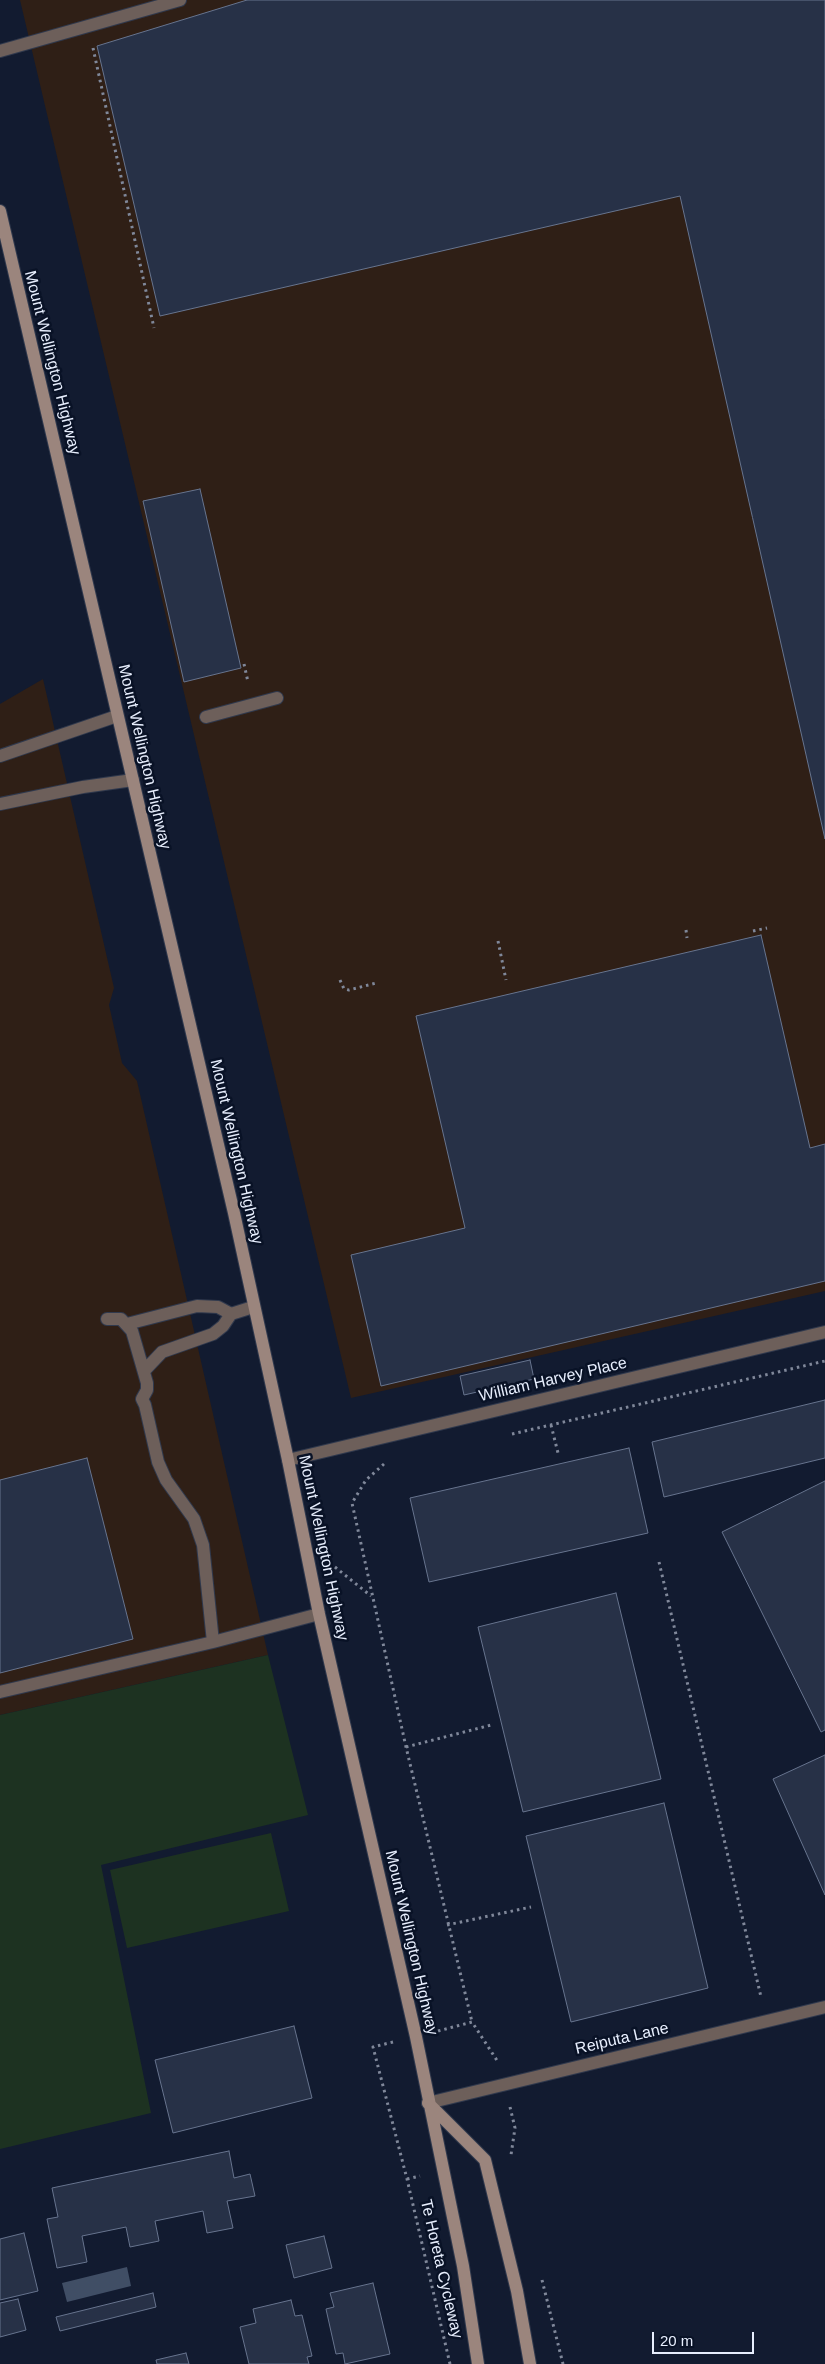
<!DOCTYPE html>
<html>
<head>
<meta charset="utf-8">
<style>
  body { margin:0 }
  #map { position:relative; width:825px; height:2364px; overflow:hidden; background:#121b30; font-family:Helvetica,sans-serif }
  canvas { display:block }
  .scale { position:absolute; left:652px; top:2332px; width:102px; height:22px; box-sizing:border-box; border:2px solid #e7eefd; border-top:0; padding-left:6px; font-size:15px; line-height:18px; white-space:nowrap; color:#e7eefd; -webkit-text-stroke:4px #091226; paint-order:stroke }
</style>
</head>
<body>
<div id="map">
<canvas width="825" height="2364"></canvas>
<div class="scale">20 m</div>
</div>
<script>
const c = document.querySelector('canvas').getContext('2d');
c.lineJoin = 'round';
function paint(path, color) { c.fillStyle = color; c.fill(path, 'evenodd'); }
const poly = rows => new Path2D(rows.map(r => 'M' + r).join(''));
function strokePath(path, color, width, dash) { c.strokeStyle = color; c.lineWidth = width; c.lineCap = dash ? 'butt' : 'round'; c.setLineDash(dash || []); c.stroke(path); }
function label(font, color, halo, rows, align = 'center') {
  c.font = font + ' Helvetica,sans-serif'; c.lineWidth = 5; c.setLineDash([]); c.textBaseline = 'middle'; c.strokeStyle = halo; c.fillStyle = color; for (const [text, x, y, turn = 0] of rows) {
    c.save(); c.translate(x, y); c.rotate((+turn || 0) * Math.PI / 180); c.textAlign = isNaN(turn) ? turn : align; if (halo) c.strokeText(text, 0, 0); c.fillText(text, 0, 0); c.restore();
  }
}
const commercial = poly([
  [20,0,825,0,825,1291,351,1398],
  [43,679,114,988,109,1005,122,1063,137,1081,268,1655,0,1715,0,704]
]);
const green = poly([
  [268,1655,308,1815,101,1865,151,2113,0,2149,0,1715],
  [271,1833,289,1911,127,1948,110,1870]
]);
const water = poly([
  [127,2267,131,2286,67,2302,62,2283]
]);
const building = poly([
  [247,0,825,0,825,839,680,196,160,316,97,46,247,0],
  [200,489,241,668,184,682,143,501,200,489],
  [761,935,810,1148,825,1144,825,1281,381,1386,351,1255,465,1228,416,1016,761,935],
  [530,1360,534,1379,464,1395,460,1376,530,1360],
  [825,1400,825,1458,664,1497,652,1442,825,1400],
  [629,1448,648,1533,429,1582,410,1498,629,1448],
  [87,1458,133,1639,0,1673,0,1480,87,1458],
  [825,1481,825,1730,821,1732,722,1532,825,1481],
  [616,1593,661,1779,523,1812,478,1627,616,1593],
  [825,1755,825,1895,773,1779,825,1755],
  [664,1803,708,1988,571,2022,526,1836,664,1803],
  [294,2026,312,2098,173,2133,155,2060,294,2026],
  [229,2151,234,2178,250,2174,255,2196,227,2201,233,2228,207,2233,203,2211,155,2221,159,2241,130,2247,126,2227,82,2236,87,2262,57,2268,47,2219,58,2217,52,2188,229,2151],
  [24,2233,38,2291,0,2300,0,2239,24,2233],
  [324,2236,332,2268,294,2278,286,2245,324,2236],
  [373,2283,390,2354,345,2364,343,2353,336,2354,326,2309,334,2307,330,2293,373,2283],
  [153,2293,156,2307,60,2331,56,2317,153,2293],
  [18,2299,26,2330,0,2337,0,2303,18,2299],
  [291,2300,295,2316,302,2315,312,2356,307,2357,309,2364,249,2364,240,2327,256,2323,253,2309,291,2300],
  [186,2353,189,2364,157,2364,156,2360,186,2353]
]);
const path = poly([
  [93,48,154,328],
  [244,664,248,682],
  [686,930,687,938],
  [753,931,767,928],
  [498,941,506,980],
  [340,980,344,989,349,990,376,983],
  [551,1425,558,1453],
  [512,1434,825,1361],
  [384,1464,366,1480,352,1503,406,1747,472,2022],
  [659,1562,761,1997],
  [335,1567,371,1596],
  [406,1747,491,1725],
  [447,1925,531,1907],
  [438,2031,472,2022,498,2062],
  [393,2042,373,2047,407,2179,450,2364],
  [510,2107,515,2128,511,2155],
  [407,2179,420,2176],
  [542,2280,563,2364]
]);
const lane = poly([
  [0,51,180,0],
  [206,717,277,698],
  [0,756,117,716],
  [0,804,83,787,133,780],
  [107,1319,121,1319,132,1331,147,1383,147,1390,142,1399,145,1405,158,1462,166,1480,194,1519,203,1545,213,1642],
  [127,1324,197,1306,218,1307,231,1314],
  [144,1371,162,1352,213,1334,223,1326,231,1314,253,1307],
  [0,1692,213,1642,319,1614]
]);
const street = poly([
  [288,1460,825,1332],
  [428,2103,825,2007]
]);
const secondary = poly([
  [0,211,234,1213,288,1460,319,1614,416,2037,463,2266,478,2364],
  [428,2103,485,2160,517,2291,530,2364]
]);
const streetNames = [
  ["Mount Wellington Highway",52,363,76],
  ["Mount Wellington Highway",144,757,77],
  ["Mount Wellington Highway",236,1152,77],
  ["William Harvey Place",553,1380,-13],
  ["Mount Wellington Highway",323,1548,78],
  ["Mount Wellington Highway",411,1943,77],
  ["Reiputa Lane",622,2039,-13],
  ["Te Horeta Cycleway",441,2269,77]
];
paint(commercial, '#2f1f16');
paint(green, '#1d3221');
paint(water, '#404e65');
paint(building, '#273147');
strokePath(building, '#67748e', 1);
strokePath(lane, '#30394d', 14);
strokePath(street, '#30394d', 14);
strokePath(secondary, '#30394d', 14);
strokePath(path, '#80889a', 3, [2.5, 4]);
strokePath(lane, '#6d5f5a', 12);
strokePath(street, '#6d5f5a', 12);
strokePath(secondary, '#9b857d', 12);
label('16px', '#e7eefd', '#091226', streetNames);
</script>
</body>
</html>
